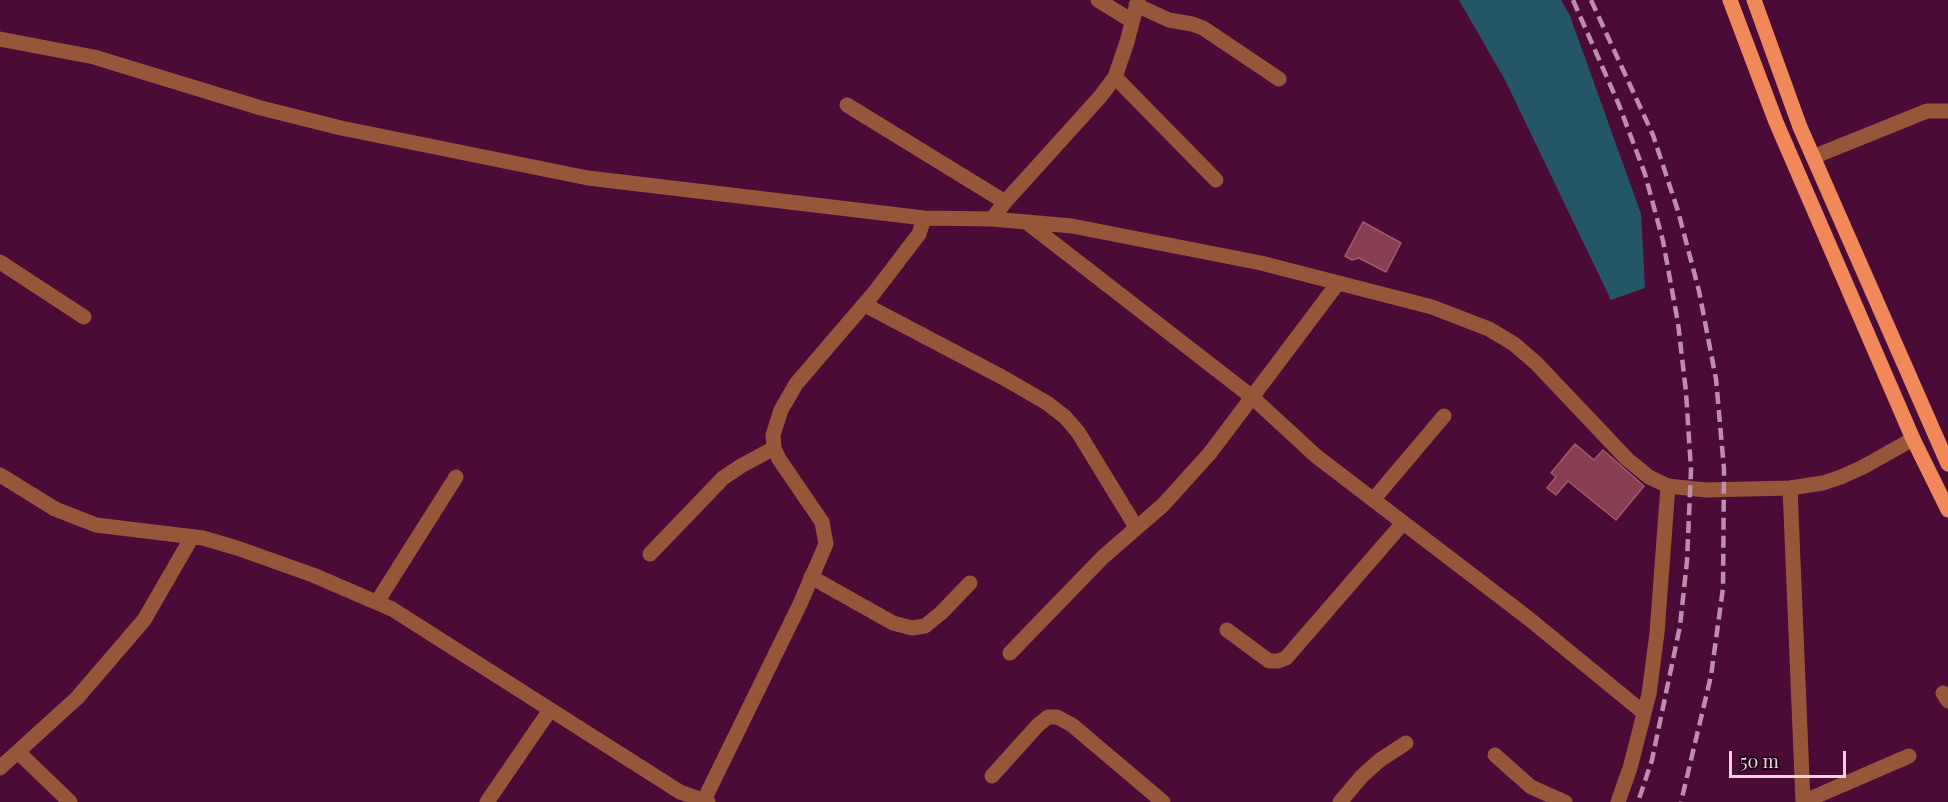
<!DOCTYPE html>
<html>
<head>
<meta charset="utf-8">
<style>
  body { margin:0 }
  #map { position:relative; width:1948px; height:802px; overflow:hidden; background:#4a0b36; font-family:"Playfair Display",serif }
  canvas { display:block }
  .scale { position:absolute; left:1729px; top:751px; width:117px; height:27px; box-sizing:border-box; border:3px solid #f5cde3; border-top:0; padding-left:8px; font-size:18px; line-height:21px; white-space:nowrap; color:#f5cde3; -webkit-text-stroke:4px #220718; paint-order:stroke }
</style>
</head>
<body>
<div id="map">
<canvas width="1948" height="802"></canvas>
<div class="scale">50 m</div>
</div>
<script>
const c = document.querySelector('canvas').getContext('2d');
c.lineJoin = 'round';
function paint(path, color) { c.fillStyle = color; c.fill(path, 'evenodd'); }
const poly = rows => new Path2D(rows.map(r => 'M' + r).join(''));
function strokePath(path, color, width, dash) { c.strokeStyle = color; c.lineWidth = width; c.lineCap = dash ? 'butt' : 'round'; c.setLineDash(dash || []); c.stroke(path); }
const water = poly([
  [1459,0,1561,0,1570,16,1641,214,1645,288,1611,300,1505,80]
]);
const building = poly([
  [1363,222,1401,243,1386,272,1359,258,1352,260,1345,256,1363,222],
  [1575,444,1594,460,1603,450,1644,486,1616,520,1568,481,1556,495,1547,488,1556,477,1551,473,1575,444]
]);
const minor = poly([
  [1098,0,1132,21],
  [1136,5,1169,20,1192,24,1203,28,1279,79],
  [0,39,94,57,261,108,341,128,588,178,924,218,992,219,1072,226,1261,263,1432,307,1489,329,1514,344,1536,363,1627,459,1649,477,1668,486,1706,490,1790,488,1823,483,1841,477,1863,467,1913,439],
  [1115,77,1216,180],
  [847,105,1005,202],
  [1813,157,1927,111,1948,111],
  [992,219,1005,202,1100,97,1115,77,1127,42,1138,0],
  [1029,224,1252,397,1316,456,1528,618,1644,713],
  [0,262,84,317],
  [865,305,1002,377,1047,403,1065,417,1078,432,1136,527],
  [0,475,55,509,96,525,203,538,237,548,313,575,392,609,680,792,708,802],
  [1790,488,1803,802,1909,756],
  [1373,500,1444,416],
  [650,554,723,478,741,466,774,448],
  [811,577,893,623,912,628,925,626,941,613,970,583],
  [377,602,456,477],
  [1227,630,1269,661,1278,661,1286,658,1403,523],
  [1010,653,1103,557,1163,505,1210,453,1338,283],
  [1943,693,1948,701],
  [18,752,70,802],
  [1495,755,1531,787,1565,802],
  [0,768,77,698,144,620,192,537],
  [992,776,1038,725,1048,717,1057,717,1072,725,1163,802],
  [487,802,550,710],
  [703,802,800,604,826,544,822,522,779,459,774,448,773,435,781,410,796,384,874,293,919,234,924,218],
  [1340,802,1362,776,1380,760,1406,743],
  [1618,802,1630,768,1649,694,1657,633,1668,486]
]);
const major = poly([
  [1730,0,1776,122,1913,439,1948,510],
  [1754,0,1800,127,1948,464]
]);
const rail = poly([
  [1573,0,1619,105,1645,174,1663,241,1678,323,1686,392,1691,470,1687,561,1680,626,1652,760,1638,802],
  [1591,0,1653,135,1678,211,1699,291,1716,379,1724,469,1723,588,1711,676,1681,802]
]);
paint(water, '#255668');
paint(building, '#873d52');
strokePath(building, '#a5586c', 1.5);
strokePath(minor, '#96563a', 15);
strokePath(major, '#f18859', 15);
strokePath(rail, '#be8fac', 4.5, [12, 6]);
</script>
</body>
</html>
